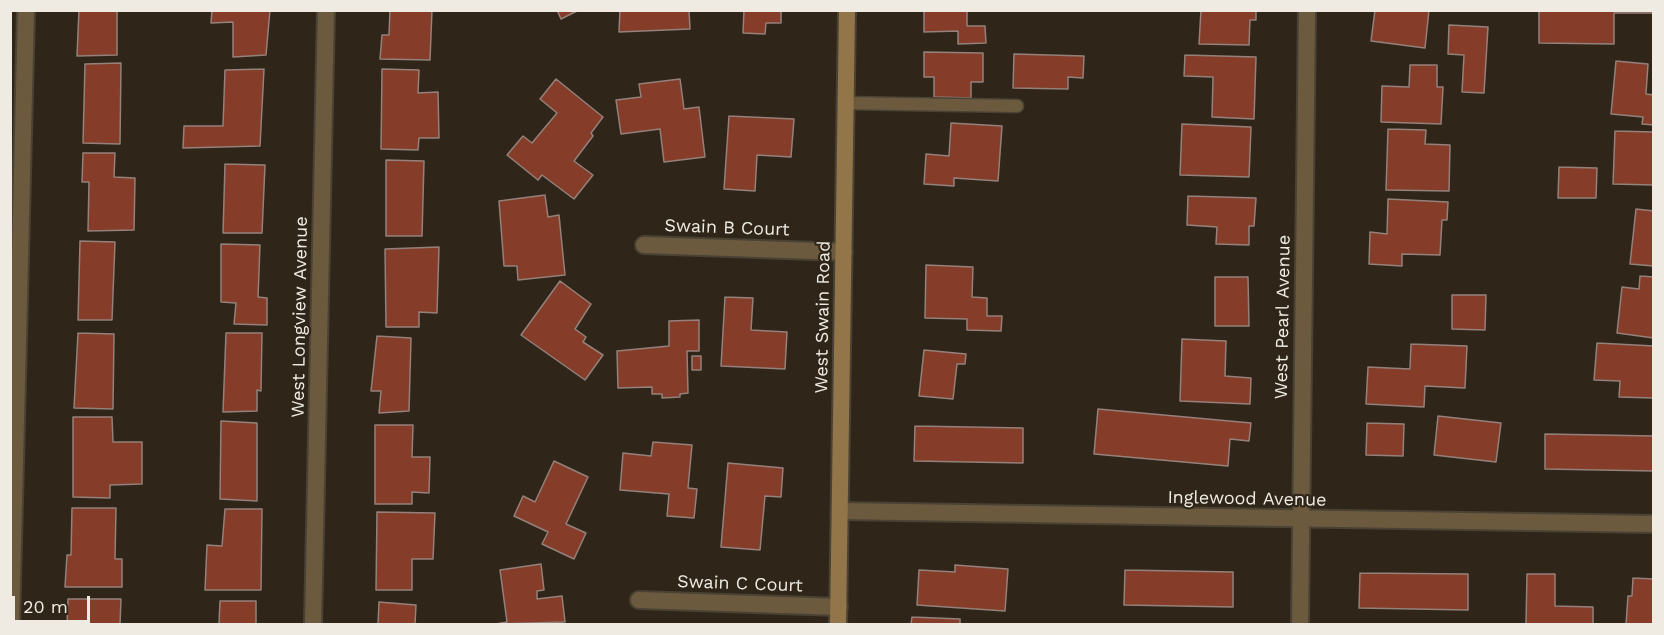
<!DOCTYPE html>
<html>
<head>
<meta charset="utf-8">
<style>
  body { margin:0 }
  #map { position:relative; width:1664px; height:635px; overflow:hidden; background:#2f2619; font-family:"Work Sans",sans-serif }
  canvas { display:block }
  .frame { position:absolute; inset:0; border:12px solid #f0ebe2; pointer-events:none }
  .scale { position:absolute; left:12px; top:596px; width:78px; height:27px; box-sizing:border-box; border:3px solid #f0ebe2; border-top:0; padding-left:8px; font-size:18px; line-height:21px; white-space:nowrap; color:#f0ebe2; -webkit-text-stroke:4px #2f2619; paint-order:stroke }
</style>
</head>
<body>
<div id="map">
<canvas width="1664" height="635"></canvas>
<div class="frame"></div>
<div class="scale">20 m</div>
</div>
<script>
const c = document.querySelector('canvas').getContext('2d');
c.lineJoin = 'round';
function paint(path, color) { c.fillStyle = color; c.fill(path, 'evenodd'); }
const poly = rows => new Path2D(rows.map(r => 'M' + r).join(''));
function strokePath(path, color, width, dash) { c.strokeStyle = color; c.lineWidth = width; c.lineCap = dash ? 'butt' : 'round'; c.setLineDash(dash || []); c.stroke(path); }
function label(font, color, halo, rows, align = 'center') {
  c.font = font + ' "Work Sans",sans-serif'; c.lineWidth = 4.5; c.setLineDash([]); c.textBaseline = 'middle'; c.strokeStyle = halo; c.fillStyle = color; for (const [text, x, y, turn = 0] of rows) {
    c.save(); c.translate(x, y); c.rotate((+turn || 0) * Math.PI / 180); c.textAlign = isNaN(turn) ? turn : align; if (halo) c.strokeText(text, 0, 0); c.fillText(text, 0, 0); c.restore();
  }
}
const building = poly([
  [79,10,117,10,117,55,77,56,79,10],
  [212,10,270,10,266,55,233,57,233,22,211,23,212,10],
  [390,10,432,10,430,60,380,59,382,35,389,35,390,10],
  [557,10,579,10,561,19,557,10],
  [620,10,689,10,690,29,619,32,620,10],
  [744,10,781,10,781,23,766,23,765,34,743,33,744,10],
  [924,10,967,10,967,26,985,26,986,43,958,44,958,31,924,32,924,10],
  [1201,10,1256,10,1256,20,1250,20,1249,45,1199,44,1201,10],
  [1375,10,1429,10,1425,48,1371,41,1375,10],
  [1539,10,1654,10,1654,13,1614,13,1614,44,1539,43,1539,10],
  [1449,25,1488,27,1484,93,1462,92,1464,55,1448,54,1449,25],
  [924,52,983,53,983,82,971,82,971,98,934,97,934,77,924,77,924,52],
  [1014,54,1084,56,1083,78,1068,77,1068,89,1013,88,1014,54],
  [1185,55,1256,57,1254,119,1212,117,1213,77,1184,76,1185,55],
  [1616,61,1648,64,1646,94,1654,95,1654,125,1642,124,1643,117,1611,114,1616,61],
  [121,63,120,144,83,143,85,64,121,63],
  [1410,65,1437,65,1437,87,1443,87,1441,124,1381,122,1382,86,1409,87,1410,65],
  [264,69,260,146,183,148,184,126,223,126,225,70,264,69],
  [382,69,419,70,418,93,438,92,439,138,419,138,418,150,381,149,382,69],
  [556,79,603,117,591,133,593,136,574,161,593,175,574,199,542,175,538,180,507,155,523,136,532,143,557,113,540,99,556,79],
  [680,79,684,109,699,107,705,157,664,162,660,129,621,134,616,100,641,97,639,84,680,79],
  [729,116,794,119,791,157,757,155,755,191,724,189,729,116],
  [951,123,1002,126,998,181,954,178,954,186,924,184,926,154,949,156,951,123],
  [1182,124,1251,127,1249,177,1180,175,1182,124],
  [1388,129,1426,130,1425,144,1450,145,1449,191,1386,190,1388,129],
  [1615,131,1654,132,1654,185,1613,184,1615,131],
  [83,153,115,153,114,177,135,178,134,230,88,231,89,182,82,182,83,153],
  [386,160,424,161,422,236,386,236,386,160],
  [225,164,265,165,262,233,223,233,225,164],
  [1559,167,1597,168,1596,198,1558,198,1559,167],
  [545,195,548,217,559,215,565,275,518,280,517,266,504,266,499,201,545,195],
  [1188,196,1256,198,1254,226,1249,226,1249,245,1216,244,1217,227,1187,225,1188,196],
  [1388,199,1448,202,1447,220,1442,220,1440,255,1402,254,1402,266,1369,264,1370,232,1387,234,1388,199],
  [1636,209,1654,211,1654,266,1630,264,1636,209],
  [80,241,115,242,112,320,78,320,80,241],
  [221,244,260,245,258,297,267,298,267,325,234,324,236,303,221,302,221,244],
  [439,247,437,313,419,312,419,327,386,327,385,249,439,247],
  [926,265,973,267,972,297,987,298,987,316,1002,316,1001,331,967,330,967,319,925,318,926,265],
  [1640,276,1654,277,1654,338,1617,333,1622,287,1639,289,1640,276],
  [1215,277,1248,277,1249,326,1215,326,1215,277],
  [560,281,591,304,575,329,586,337,583,342,603,355,585,380,521,335,560,281],
  [1452,295,1486,295,1485,330,1452,329,1452,295],
  [725,297,753,298,751,330,787,332,785,369,721,366,725,297],
  [699,320,699,351,687,351,688,393,680,394,680,397,662,398,662,394,652,394,652,387,618,388,617,351,669,346,669,321,699,320],
  [78,333,114,334,113,409,74,408,78,333],
  [226,333,262,333,261,391,257,390,257,411,223,412,226,333],
  [377,336,411,338,409,411,379,413,381,391,371,391,377,336],
  [1182,339,1226,341,1225,376,1251,378,1250,404,1180,401,1182,339],
  [1597,343,1654,346,1654,398,1619,397,1620,381,1594,380,1597,343],
  [1411,344,1467,346,1465,388,1425,386,1424,407,1366,404,1368,367,1410,369,1411,344],
  [924,350,966,354,965,364,957,364,953,399,919,396,924,350],
  [692,356,701,356,701,370,692,370,692,356],
  [1098,409,1251,423,1249,441,1230,439,1228,466,1094,454,1098,409],
  [1438,416,1501,423,1496,462,1434,455,1438,416],
  [73,417,112,417,113,442,142,442,142,484,110,485,110,498,73,497,73,417],
  [221,421,257,423,257,501,220,499,221,421],
  [1367,423,1404,424,1403,456,1366,455,1367,423],
  [375,425,413,425,412,457,430,457,429,493,412,492,412,504,375,504,375,425],
  [915,426,1023,428,1023,463,914,461,915,426],
  [1545,434,1654,436,1654,471,1545,469,1545,434],
  [653,442,692,445,688,488,697,489,694,518,667,516,669,494,620,490,623,453,651,456,653,442],
  [554,461,588,477,566,524,586,533,574,559,542,544,548,532,514,516,523,496,535,502,554,461],
  [728,463,783,468,781,497,765,496,760,550,721,547,728,463],
  [72,508,116,508,115,559,122,559,122,587,65,587,67,555,71,555,72,508],
  [225,509,262,509,261,590,205,590,207,545,222,546,225,509],
  [377,512,435,513,433,559,412,559,412,590,376,590,377,512],
  [541,564,544,590,537,591,537,599,562,596,565,622,496,624,507,622,500,570,541,564],
  [955,565,1008,569,1005,611,917,605,919,570,955,572,955,565],
  [1125,570,1233,572,1233,607,1124,605,1125,570],
  [1360,573,1468,574,1468,610,1359,608,1360,573],
  [1527,574,1555,574,1555,606,1593,607,1593,624,1526,624,1527,574],
  [1633,578,1654,579,1654,624,1626,624,1628,596,1632,596,1633,578],
  [68,599,121,599,120,624,67,624,68,599],
  [220,601,256,601,256,624,219,624,220,601],
  [379,602,416,605,415,624,378,624,379,602],
  [912,617,960,619,960,624,911,624,912,617]
]);
const service = poly([
  [845,103,1017,106]
]);
const minor = poly([
  [644,245,844,252],
  [840,511,1654,524],
  [639,600,839,607],
  [11,624,26,10],
  [313,624,326,10],
  [1300,624,1307,10]
]);
const secondary = poly([
  [838,624,847,10]
]);
const streetNames = [
  ["Swain B Court",727,228,2],
  ["West Longview Avenue",300,317,-89],
  ["West Swain Road",823,317,-89],
  ["West Pearl Avenue",1283,317,-89],
  ["Inglewood Avenue",1247,499,1],
  ["Swain C Court",740,584,2]
];
paint(building, '#853d29');
strokePath(building, '#94817b', 1.5);
strokePath(service, '#4a4235', 15);
strokePath(minor, '#4a4235', 20);
strokePath(secondary, '#4a4235', 20);
strokePath(service, '#6c5a3f', 12);
strokePath(minor, '#6c5a3f', 16);
strokePath(secondary, '#927549', 16);
label('18px', '#f0ebe2', '#2f2619', streetNames);
</script>
</body>
</html>
